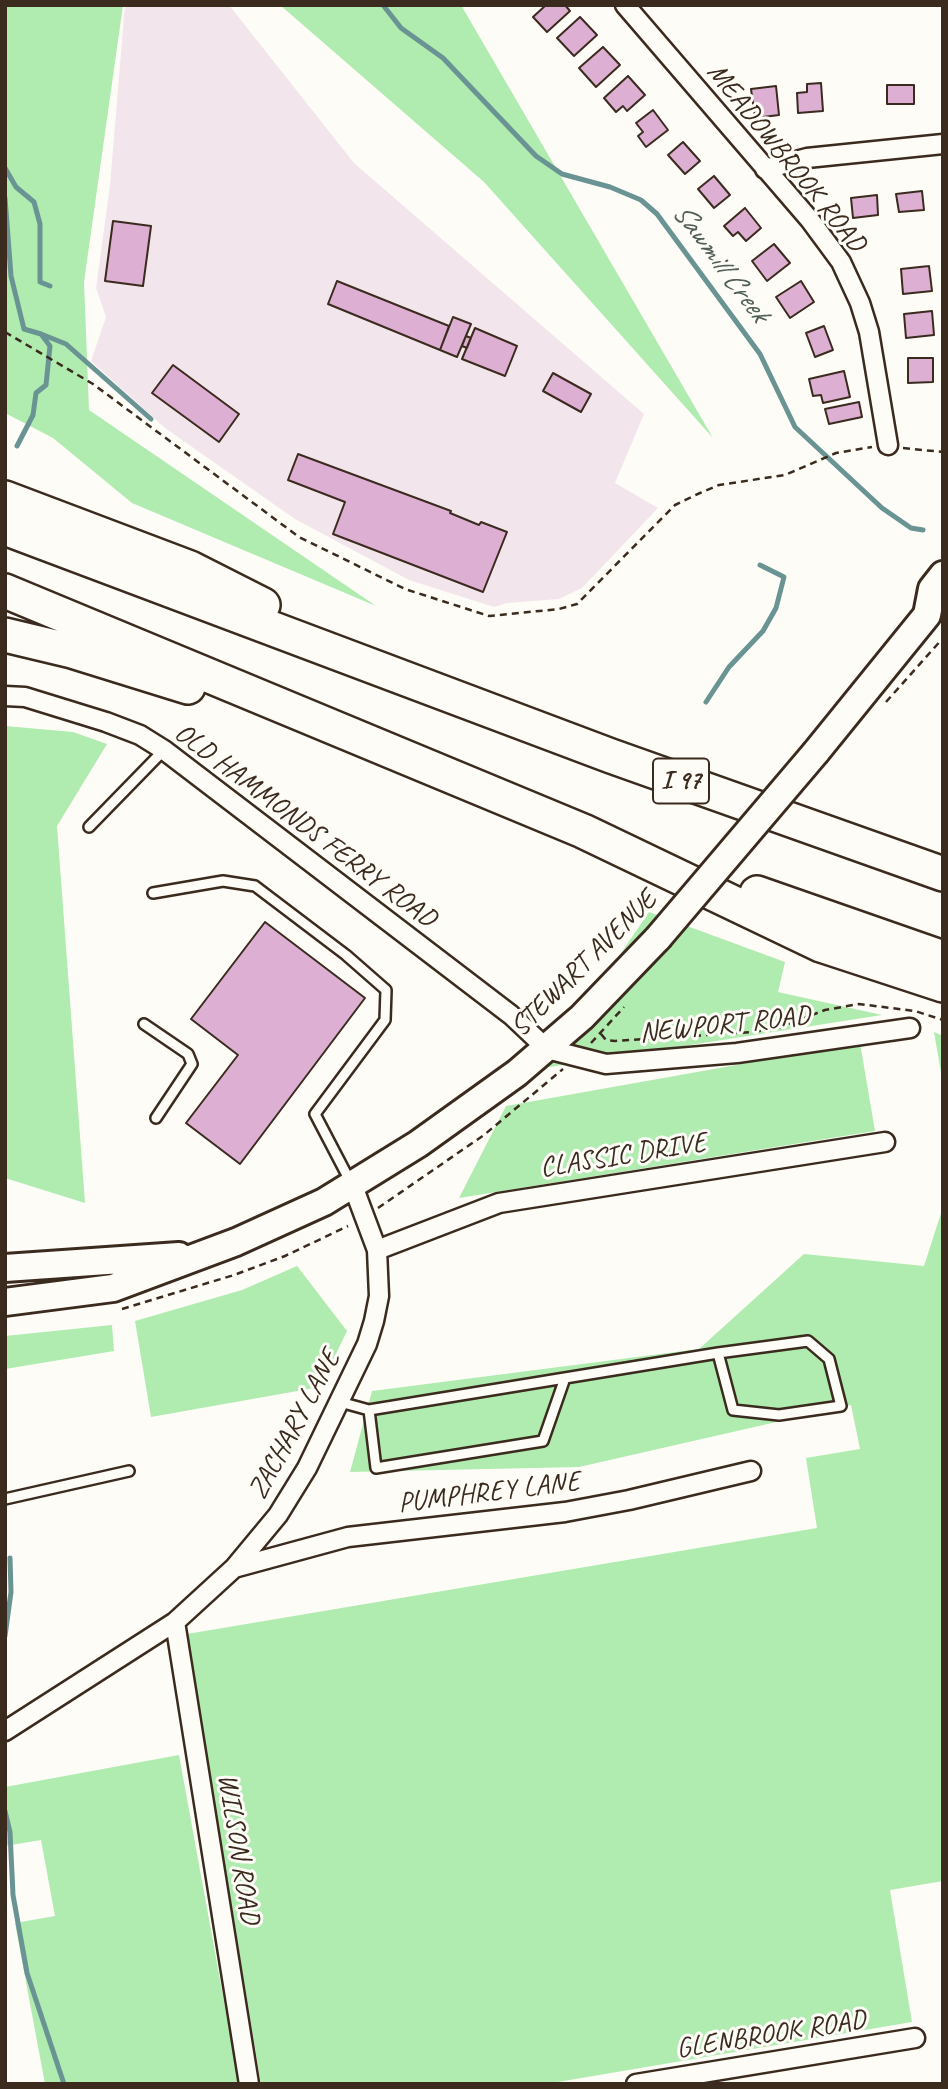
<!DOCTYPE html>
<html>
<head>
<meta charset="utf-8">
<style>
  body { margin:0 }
  #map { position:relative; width:948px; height:2089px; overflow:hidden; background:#fdfcf7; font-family:Caveat,sans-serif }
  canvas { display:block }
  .frame { position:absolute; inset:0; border:7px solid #3b2a1e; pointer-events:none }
</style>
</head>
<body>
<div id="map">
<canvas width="948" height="2089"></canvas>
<div class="frame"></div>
</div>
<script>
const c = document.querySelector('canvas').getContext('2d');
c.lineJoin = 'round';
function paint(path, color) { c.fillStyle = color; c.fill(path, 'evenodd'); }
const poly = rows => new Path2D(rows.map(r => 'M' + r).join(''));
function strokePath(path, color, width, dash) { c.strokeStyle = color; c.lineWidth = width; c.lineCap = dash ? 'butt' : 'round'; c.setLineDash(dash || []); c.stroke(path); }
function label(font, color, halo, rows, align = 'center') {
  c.font = font + ' Caveat,sans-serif'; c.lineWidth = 6; c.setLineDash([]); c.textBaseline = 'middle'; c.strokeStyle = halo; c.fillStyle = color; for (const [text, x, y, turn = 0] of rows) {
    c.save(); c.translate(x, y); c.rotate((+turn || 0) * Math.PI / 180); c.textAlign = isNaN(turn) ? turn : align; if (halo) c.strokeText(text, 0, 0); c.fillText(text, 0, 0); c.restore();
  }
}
const built = poly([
  [125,5,229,5,354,163,644,414,615,483,658,508,582,588,559,599,507,603,494,607,409,580,295,519,165,428,91,361,106,317,96,288,110,185]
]);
const green = poly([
  [5,5,123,5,84,282,89,410,376,606,132,503,53,438,5,413],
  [280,5,461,5,713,438,484,182],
  [5,726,73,732,107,744,57,826,85,1203,5,1178],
  [649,912,785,962,778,992,882,1015,543,1068],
  [934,1032,943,1036,943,1084],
  [860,1043,875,1131,459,1198,506,1106],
  [943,1207,943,1881,890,1890,912,2022,546,2084,261,2084,187,1634,817,1528,806,1458,860,1449,851,1405,579,1467,350,1472,372,1391,699,1349,804,1254,924,1266],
  [297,1266,347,1331,320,1387,151,1417,135,1321,242,1290],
  [112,1325,114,1351,5,1369,5,1336],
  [179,1755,239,2084,45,2084,15,1923,55,1916,41,1840,5,1846,5,1787]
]);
const stream = poly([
  [383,5,401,28,443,58,536,156,562,174,610,187,641,200,657,214,760,354,795,427,882,508,911,528,923,530],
  [5,168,16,187,34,202,40,224,40,282,50,286],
  [5,198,11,276,24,329,41,334,50,346,46,385,36,393,33,415,17,446],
  [41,334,66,344,151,419],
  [706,702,729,667,763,631,776,608,784,577,760,565],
  [5,1636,11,1592,10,1558],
  [5,1811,10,1832,13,1895,27,1973,64,2084]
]);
const building = poly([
  [546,5,565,5,570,11,547,32,533,17,546,5],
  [580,17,597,35,574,56,557,38,580,17],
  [603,47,620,65,596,87,579,68,603,47],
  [628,76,645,95,627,111,623,106,616,112,604,98,628,76],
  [821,83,823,111,798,113,797,93,807,92,807,84,821,83],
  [887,85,914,85,914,104,887,104,887,85],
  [776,86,779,115,755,118,751,89,776,86],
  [653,110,668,130,646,147,638,136,643,132,636,123,653,110],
  [683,142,700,161,685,174,668,155,683,142],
  [714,176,730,195,714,208,698,189,714,176],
  [922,191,924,210,899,212,896,194,922,191],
  [877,195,878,215,853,218,851,198,877,195],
  [745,208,761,228,746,241,738,232,733,236,724,226,745,208],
  [113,221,151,226,143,286,105,281,113,221],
  [774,244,790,263,767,281,752,261,774,244],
  [929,266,932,291,903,294,901,269,929,266],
  [337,281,449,326,440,350,328,304,337,281],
  [801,281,814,302,790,318,776,297,801,281],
  [932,311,934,335,906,338,904,314,932,311],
  [453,317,471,324,457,357,440,350,453,317],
  [824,326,833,350,815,357,806,333,824,326],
  [475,328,517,346,505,376,462,359,475,328],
  [466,336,471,338,467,348,462,346,466,336],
  [908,358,933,358,933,382,908,383,908,358],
  [173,365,239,414,219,442,152,393,173,365],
  [844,371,850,397,823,403,821,395,813,396,809,379,844,371],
  [553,373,591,394,581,412,543,391,553,373],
  [859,402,862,417,829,424,825,409,859,402],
  [298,454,451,511,450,513,479,525,481,522,507,532,483,592,333,534,345,502,288,480,298,454],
  [265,922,365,998,240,1164,186,1123,238,1055,191,1019,265,922]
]);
const path = poly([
  [5,332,93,384,299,537,405,589,489,616,559,609,577,604,675,505,700,493,719,485,785,475,836,453,872,447],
  [903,448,943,452],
  [886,702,943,638],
  [601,1034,606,1040,615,1041,753,1032,778,1028,825,1010,859,1004,915,1011,943,1020],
  [591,1043,624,1007],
  [378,1208,484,1135,563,1069],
  [122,1309,234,1275,285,1256,348,1226]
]);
const lane = poly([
  [89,827,164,750],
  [153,893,223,881,255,886,346,955,386,990,385,1020,315,1114,350,1181],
  [144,1024,188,1054,192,1064,156,1118],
  [340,1402,369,1410,718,1353,808,1341,829,1359,841,1406,779,1415,733,1410,718,1353],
  [369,1410,376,1468,543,1441,565,1378],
  [5,1499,129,1471]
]);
const street = poly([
  [625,5,810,220,841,262,860,303,869,332,888,445],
  [765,169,807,158,943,144],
  [5,696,25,697,106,722,140,735,164,750,511,1015,547,1049,606,1064,737,1053,910,1028],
  [377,1250,499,1203,885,1142],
  [234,1568,348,1537,565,1512,629,1500,751,1471],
  [175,1622,249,2084],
  [5,1731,175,1622,234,1568,278,1515,307,1468,367,1344,374,1321,379,1296,377,1250,353,1186],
  [636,2084,915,2038]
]);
const secondary = poly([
  [816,752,927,615,932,589,943,575],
  [5,1268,179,1256],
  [5,1302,113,1288,236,1242,324,1202,418,1144,517,1073,582,1017,658,938]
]);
const highway = poly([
  [5,498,190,568,263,605],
  [5,528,611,756,943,874],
  [5,591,583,831,821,945,943,985],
  [5,635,72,651,188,687],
  [757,893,943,958]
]);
const secondaryBridge = poly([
  [658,938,816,752]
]);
const shields = [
  [681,781,56]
];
const shieldNames = [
  ["I 97",681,781]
];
const streetNames = [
  ["MEADOWBROOK ROAD",786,158,51],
  ["OLD HAMMONDS FERRY ROAD",305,826,37],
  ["STEWART AVENUE",584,964,-45],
  ["NEWPORT ROAD",725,1025,-6],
  ["CLASSIC DRIVE",623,1156,-9],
  ["ZACHARY LANE",295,1425,-62],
  ["PUMPHREY LANE",489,1493,-7],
  ["WILSON ROAD",238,1849,81],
  ["GLENBROOK ROAD",771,2035,-9]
];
const waterNames = [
  ["Sawmill Creek",720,263,53]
];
paint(built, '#f3e5ec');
paint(green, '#b0ebb0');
strokePath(stream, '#6a9494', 5);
paint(building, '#ddafd2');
strokePath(building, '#3b2a1e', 2);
strokePath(lane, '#3b2a1e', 14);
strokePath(street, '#3b2a1e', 23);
strokePath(secondary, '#3b2a1e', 32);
strokePath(highway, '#3b2a1e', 38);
strokePath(path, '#3b2a1e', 2.5, [7, 5]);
strokePath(lane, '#fdfcf7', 9);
strokePath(street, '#fdfcf7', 18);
strokePath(secondary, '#fdfcf7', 26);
strokePath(highway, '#fdfcf7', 33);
strokePath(secondaryBridge, '#3b2a1e', 32, []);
strokePath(secondaryBridge, '#fdfcf7', 26);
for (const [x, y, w] of shields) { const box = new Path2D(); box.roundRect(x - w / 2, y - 22.5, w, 45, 5); c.fillStyle = '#fdfcf7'; c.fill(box); strokePath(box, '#3b2a1e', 2); }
label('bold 26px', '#3b2a1e', null, shieldNames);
label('28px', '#3b2a1e', '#fdfcf7', streetNames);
label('italic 30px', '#525f59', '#fdfcf7', waterNames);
</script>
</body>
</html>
